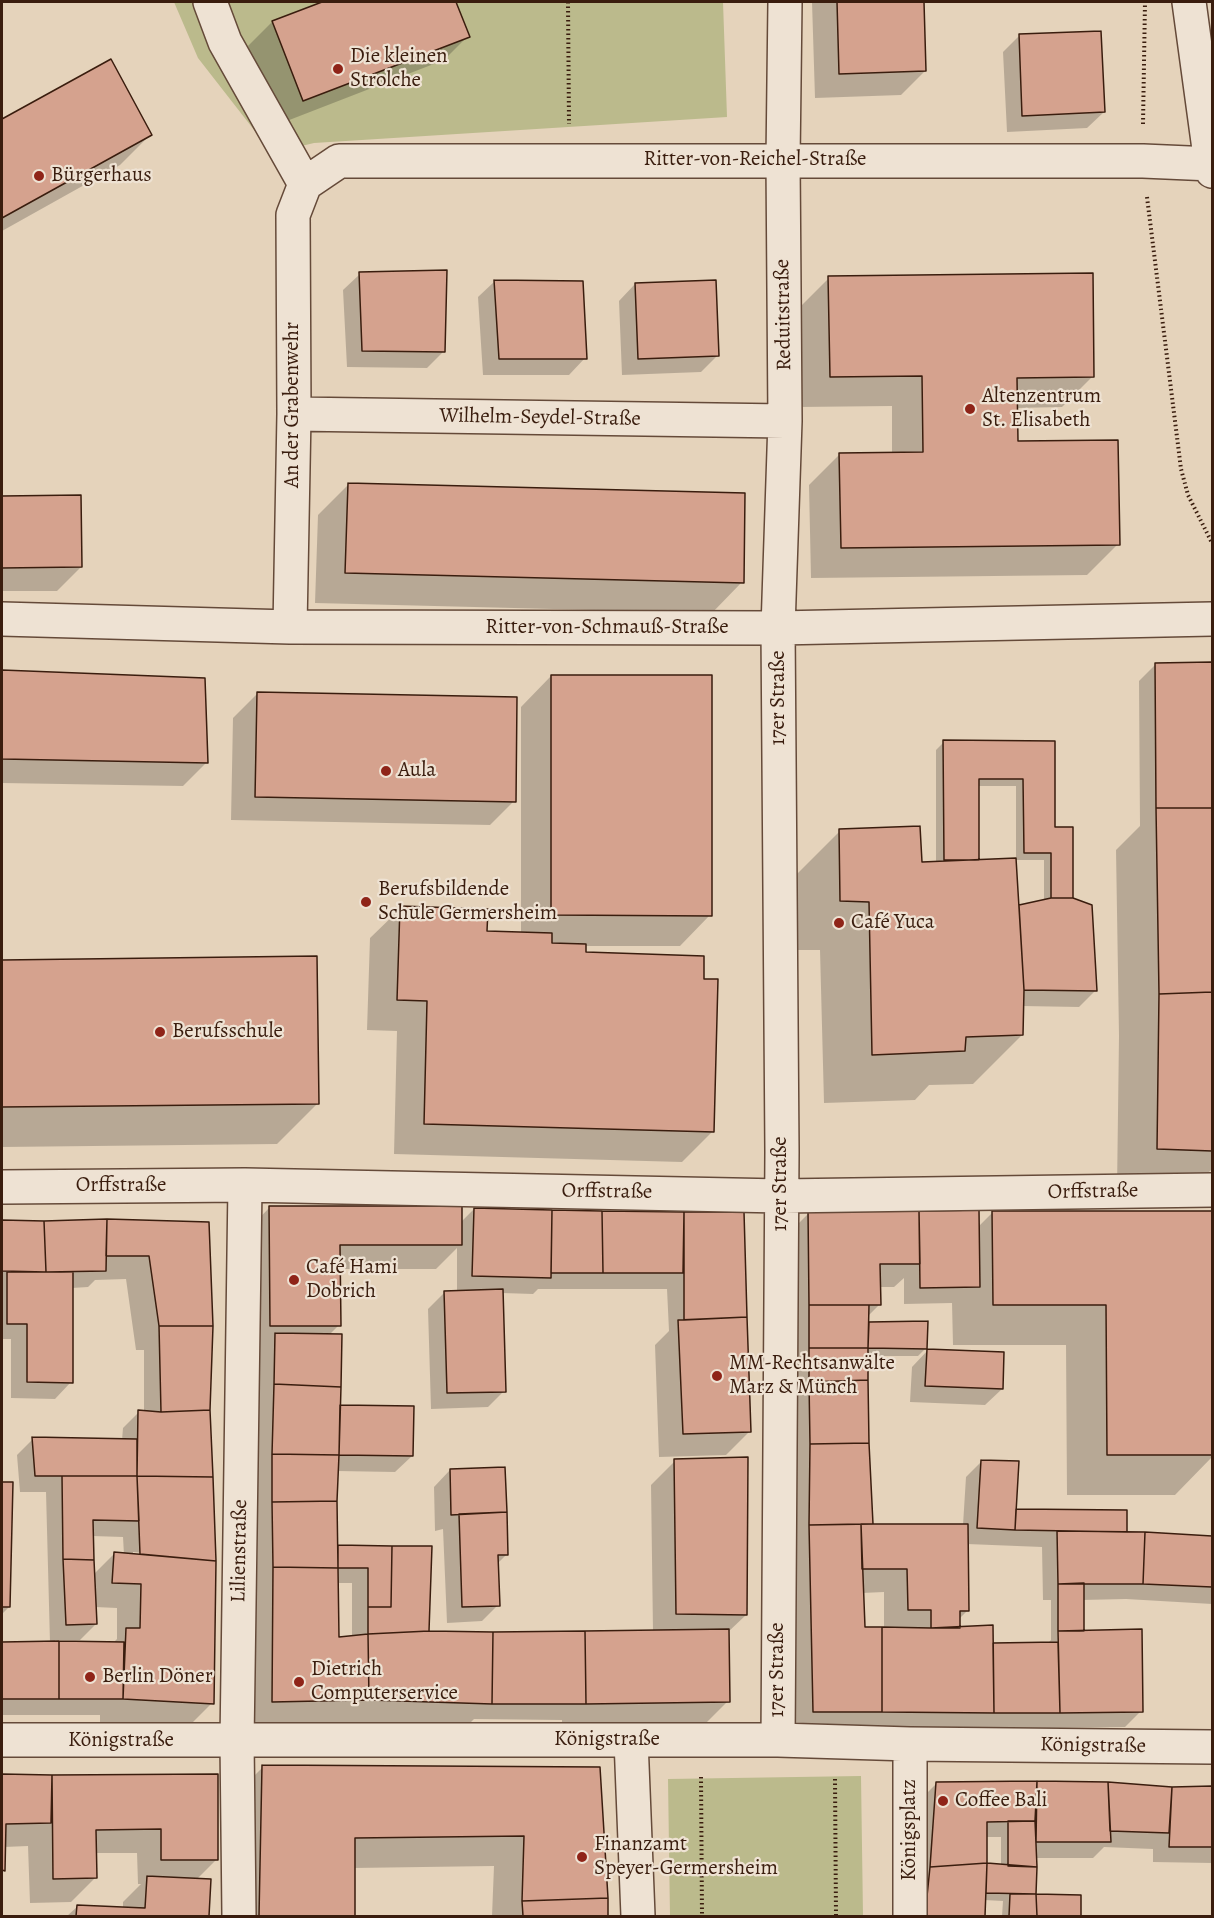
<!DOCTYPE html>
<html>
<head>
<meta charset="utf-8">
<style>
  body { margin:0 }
  #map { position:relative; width:1214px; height:1918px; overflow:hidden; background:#e5d3bb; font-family:Alegreya,serif }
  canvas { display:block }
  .frame { position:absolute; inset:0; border:3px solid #3a1d0e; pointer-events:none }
</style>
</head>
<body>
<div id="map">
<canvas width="1214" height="1918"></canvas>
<div class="frame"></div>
</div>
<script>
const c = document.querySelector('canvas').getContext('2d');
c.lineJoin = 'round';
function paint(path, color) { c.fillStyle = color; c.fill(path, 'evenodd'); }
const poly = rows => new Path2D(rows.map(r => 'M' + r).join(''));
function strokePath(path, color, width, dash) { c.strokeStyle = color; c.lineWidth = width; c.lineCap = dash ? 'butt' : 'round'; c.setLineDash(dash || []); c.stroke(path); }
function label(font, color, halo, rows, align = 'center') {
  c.font = font + ' Alegreya,serif'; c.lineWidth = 4.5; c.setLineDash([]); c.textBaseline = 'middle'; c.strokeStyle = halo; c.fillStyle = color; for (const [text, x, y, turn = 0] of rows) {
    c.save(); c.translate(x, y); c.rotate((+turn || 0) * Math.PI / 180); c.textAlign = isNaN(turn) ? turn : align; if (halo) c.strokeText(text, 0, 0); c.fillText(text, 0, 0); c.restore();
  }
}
const green = poly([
  [174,2,723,2,727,117,314,143,272,153,198,58],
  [861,1776,863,1916,670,1916,668,1779]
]);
const shadow = poly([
  [326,2,455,2,468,36,444,60,279,124,248,46,272,22],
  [812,2,922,2,925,71,901,95,815,98],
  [1019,36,1104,112,1087,128,1007,132,1003,52],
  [110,61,151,134,120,165,2,231,2,121],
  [360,274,443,352,427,368,347,367,343,290],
  [829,278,1093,376,1062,407,1016,408,1017,443,1118,544,1087,575,811,578,809,485,840,454,892,454,892,406,799,407,798,309],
  [495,281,585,358,569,375,483,375,478,297],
  [635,284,717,356,701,372,622,375,619,301],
  [348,485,742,582,712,613,315,603,318,515],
  [80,496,81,567,57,591,2,591,2,497],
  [1212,664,1212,1169,1190,1191,1117,1189,1119,1036,1116,850,1140,826,1139,681,1155,665],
  [2,672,204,680,207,762,183,786,2,783],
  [551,676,710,915,680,946,585,946,584,954,713,1131,682,1162,394,1154,397,1031,367,1030,370,938,401,908,486,933,521,934,521,707],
  [257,694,514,801,490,825,231,820,233,718],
  [944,742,1054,742,1054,828,1096,990,1079,1007,1022,1006,1022,1035,973,1084,929,1085,915,1100,824,1103,820,950,792,950,791,880,840,831,920,863,936,863,936,750],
  [978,786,1016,786,1016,860,1044,860,1044,901,1018,907,978,861],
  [316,958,318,1103,277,1144,2,1147,2,961],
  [270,1207,460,1223,474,1209,602,1213,743,1213,750,1431,726,1455,659,1457,655,1345,669,1331,667,1289,538,1289,533,1294,502,1293,504,1391,488,1407,431,1409,428,1309,445,1292,457,1292,457,1248,436,1269,339,1269,339,1325,329,1335,339,1407,412,1456,395,1472,337,1471,336,1546,430,1548,427,1632,653,1632,651,1485,675,1461,746,1615,727,1633,728,1701,704,1725,562,1727,562,1720,474,1719,466,1727,248,1725,250,1593,257,1585,259,1349,246,1232],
  [337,1583,352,1583,352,1638,338,1638],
  [993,1212,1212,1212,1212,1457,1175,1495,1067,1495,1066,1345,953,1345,952,1303,904,1304,904,1278,894,1287,879,1287,880,1304,867,1317,867,1324,927,1322,926,1348,918,1356,868,1356,869,1526,963,1525,966,1477,982,1461,1014,1510,1125,1533,1212,1537,1212,1604,1126,1599,1082,1600,1082,1632,1141,1711,1125,1727,976,1729,790,1735,785,1237,809,1213,978,1227],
  [967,1544,1042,1547,1043,1600,1051,1600,1051,1640,1047,1644,992,1645,959,1629,959,1619,968,1610],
  [884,1592,884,1629,863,1628,862,1593],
  [2,1223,208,1223,209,1409,215,1561,212,1703,188,1727,100,1722,100,1715,2,1715,2,1643,50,1643,46,1492,20,1492,17,1455,33,1439,122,1440,123,1428,139,1412,144,1412,144,1350,136,1350,126,1279,95,1280,88,1287,72,1288,71,1382,55,1399,11,1398,11,1339,2,1339],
  [92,1536,123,1537,124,1555,114,1554,94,1574],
  [133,1552,200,1558,200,1561,133,1555],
  [95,1607,117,1608,117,1639,113,1643,55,1643,55,1640,80,1640,96,1624],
  [928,1350,1002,1389,985,1405,910,1402,912,1367],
  [450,1470,507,1554,497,1564,498,1605,482,1621,447,1623,443,1529,435,1531,434,1487],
  [2,1483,11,1483,9,1607,2,1614],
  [263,1767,599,1769,607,1916,492,1916,494,1866,353,1868,354,1916,230,1916,232,1798],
  [2,1776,216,1776,217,1859,196,1880,209,1881,208,1916,67,1916,78,1906,123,1908,123,1902,141,1884,138,1884,137,1853,95,1853,95,1878,71,1902,30,1903,28,1846,4,1847,2,1872],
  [1108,1783,1172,1788,1212,1788,1212,1863,1153,1862,1153,1849,1104,1847,1093,1858,1034,1858,1034,1896,1079,1897,1080,1916,1002,1916,1003,1901,984,1900,983,1916,911,1916,920,1800,936,1784],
  [985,1837,1001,1837,1001,1867,988,1865,985,1868]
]);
const building = poly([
  [322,2,456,2,470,37,303,101,272,21,322,2],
  [837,2,924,2,926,71,839,74,837,2],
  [1101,31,1105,112,1022,116,1019,34,1101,31],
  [111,59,152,135,2,218,2,119,111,59],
  [447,270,445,352,362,351,359,272,447,270],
  [1093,273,1094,377,1017,378,1018,441,1118,440,1120,545,841,548,839,453,923,452,922,376,830,377,828,276,1093,273],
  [494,280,583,281,587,359,499,359,494,280],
  [716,280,719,356,638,359,635,283,716,280],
  [348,483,745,493,744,583,345,573,348,483],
  [81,495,82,567,2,568,2,496,81,495],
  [1212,662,1212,808,1156,808,1155,663,1212,662],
  [2,670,205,678,208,763,2,759,2,670],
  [551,675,712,675,712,916,551,915,551,675],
  [257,692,517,697,516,802,255,797,257,692],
  [943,740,1055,741,1055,827,1073,827,1073,898,1051,898,1051,853,1024,853,1023,779,979,779,979,860,944,860,943,740],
  [1156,808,1212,808,1212,992,1159,994,1156,808],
  [920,826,922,862,1016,858,1024,990,1023,1035,966,1037,965,1051,872,1055,869,902,840,901,839,829,920,826],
  [1051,898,1073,898,1092,905,1097,991,1024,990,1019,905,1051,898],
  [400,906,488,909,487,931,552,933,552,943,586,944,586,952,704,956,704,979,718,979,714,1132,424,1124,427,1001,397,1000,400,906],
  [317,956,319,1104,2,1107,2,960,317,956],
  [1212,992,1212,1151,1157,1149,1159,994,1212,992],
  [269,1206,462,1206,462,1245,340,1245,341,1326,270,1326,269,1206],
  [474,1208,552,1210,551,1278,472,1276,474,1208],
  [552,1210,602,1211,603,1273,551,1273,552,1210],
  [979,1210,980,1287,920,1288,919,1211,979,1210],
  [602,1211,684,1212,683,1273,603,1273,602,1211],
  [808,1211,919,1211,920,1264,880,1264,881,1305,809,1305,808,1211],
  [992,1211,1212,1211,1212,1455,1107,1455,1106,1305,993,1305,992,1211],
  [684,1212,744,1212,747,1317,684,1320,684,1212],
  [107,1219,209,1222,213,1326,159,1326,149,1256,106,1256,107,1219],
  [107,1219,106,1271,46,1272,44,1221,107,1219],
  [2,1220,44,1221,46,1272,2,1271,2,1220],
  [7,1272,73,1272,73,1383,27,1382,27,1324,7,1324,7,1272],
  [503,1289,506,1392,447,1393,444,1291,503,1289],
  [809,1305,869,1305,868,1348,809,1348,809,1305],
  [747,1317,751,1432,683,1434,678,1320,747,1317],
  [928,1321,927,1349,868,1348,869,1322,928,1321],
  [159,1326,213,1326,210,1410,161,1412,159,1326],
  [275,1333,342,1334,341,1387,274,1384,275,1333],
  [809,1348,868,1348,868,1380,809,1382,809,1348],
  [927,1349,1004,1352,1003,1389,925,1386,927,1349],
  [868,1380,869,1443,810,1444,809,1382,868,1380],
  [274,1384,341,1387,339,1455,272,1454,274,1384],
  [340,1405,414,1406,413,1456,339,1455,340,1405],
  [138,1410,161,1412,210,1410,213,1477,137,1476,138,1410],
  [32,1437,137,1439,137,1476,35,1476,32,1437],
  [869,1443,873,1524,809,1525,810,1444,869,1443],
  [272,1454,339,1455,337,1501,272,1502,272,1454],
  [748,1457,747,1615,676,1614,674,1459,748,1457],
  [981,1460,1019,1461,1015,1530,977,1528,981,1460],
  [505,1467,507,1512,451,1515,450,1469,505,1467],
  [62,1476,137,1476,139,1521,93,1520,94,1560,63,1559,62,1476],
  [137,1476,213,1477,216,1561,140,1554,137,1476],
  [2,1482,13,1482,10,1607,2,1607,2,1482],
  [337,1501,338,1568,273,1567,272,1502,337,1501],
  [1016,1509,1127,1510,1127,1532,1015,1530,1016,1509],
  [507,1512,508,1555,498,1555,500,1606,462,1607,459,1514,507,1512],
  [861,1524,865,1627,882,1627,882,1712,813,1712,809,1525,861,1524],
  [861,1524,968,1524,969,1611,960,1611,960,1628,931,1628,931,1610,908,1610,907,1569,862,1569,861,1524],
  [1057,1531,1145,1532,1143,1584,1058,1584,1057,1531],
  [1145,1532,1212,1536,1212,1587,1143,1584,1145,1532],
  [338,1545,392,1546,391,1607,368,1607,368,1568,338,1568,338,1545],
  [392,1546,432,1546,429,1631,368,1634,368,1607,391,1607,392,1546],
  [114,1552,216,1561,214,1704,123,1699,126,1628,140,1628,141,1584,112,1583,114,1552],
  [63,1559,94,1560,97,1624,66,1625,63,1559],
  [273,1567,338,1568,339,1637,368,1634,369,1700,272,1702,273,1567],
  [1084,1583,1084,1631,1058,1631,1058,1584,1084,1583],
  [993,1625,994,1713,882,1712,882,1627,931,1628,993,1625],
  [729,1629,730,1702,586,1704,585,1631,729,1629],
  [1142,1629,1143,1712,1060,1713,1058,1631,1142,1629],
  [429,1631,493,1632,492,1704,369,1700,368,1634,429,1631],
  [585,1631,586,1704,492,1704,493,1632,585,1631],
  [59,1641,59,1699,2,1699,2,1642,59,1641],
  [59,1641,124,1642,123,1699,59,1699,59,1641],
  [1058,1642,1060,1713,994,1713,993,1643,1058,1642],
  [262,1765,600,1767,608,1898,522,1901,524,1836,355,1838,355,1916,259,1916,262,1765],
  [2,1774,52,1775,51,1823,6,1824,5,1871,2,1870,2,1774],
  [218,1774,218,1860,161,1860,161,1829,96,1830,97,1878,53,1879,52,1775,218,1774],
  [1037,1781,1035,1821,987,1822,987,1863,930,1867,936,1782,1037,1781],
  [1037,1781,1108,1782,1111,1842,1036,1842,1037,1781],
  [1108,1782,1172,1787,1169,1833,1110,1831,1108,1782],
  [1212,1786,1212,1847,1169,1847,1172,1787,1212,1786],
  [1008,1821,1035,1821,1037,1867,1008,1866,1008,1821],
  [987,1863,985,1916,925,1916,930,1867,987,1863],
  [987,1863,1037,1867,1036,1894,986,1893,987,1863],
  [147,1876,211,1879,209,1916,76,1916,77,1905,145,1908,147,1876],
  [1010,1894,1036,1894,1037,1916,1009,1916,1010,1894],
  [1036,1894,1081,1895,1081,1916,1037,1916,1036,1894],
  [608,1898,608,1916,523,1916,522,1901,608,1898]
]);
const path = poly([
  [568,2,569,124],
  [1143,124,1145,2],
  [1147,197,1181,469,1188,495,1212,543],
  [701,1777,702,1916],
  [835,1779,836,1916]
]);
const street = poly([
  [210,2,225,42,305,184],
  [1189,2,1212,171],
  [305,184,339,161,1143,161,1212,164],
  [294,414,785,421],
  [2,619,290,627,778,628,1212,619],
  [290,627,294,414,293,215,305,184],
  [2,1187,245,1185,781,1196,1212,1190],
  [2,1740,778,1740,910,1744,1212,1747],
  [631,1740,638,1916],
  [778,1740,782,1152,778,628,785,421,783,160,785,2],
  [910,1744,910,1916],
  [239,1916,237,1741,245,1185]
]);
const markers = [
  [338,69,6,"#8f2418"],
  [39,176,6,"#8f2418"],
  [970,409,6,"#8f2418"],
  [386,771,6,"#8f2418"],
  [366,902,6,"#8f2418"],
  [839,923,6,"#8f2418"],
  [160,1032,6,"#8f2418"],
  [294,1280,6,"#8f2418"],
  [717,1376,6,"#8f2418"],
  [90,1677,6,"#8f2418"],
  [299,1682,6,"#8f2418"],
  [943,1801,6,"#8f2418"],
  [582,1857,6,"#8f2418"]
];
const poiNames = [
  ["Die kleinen",350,57],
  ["Strolche",350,81],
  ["Bürgerhaus",51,176],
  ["Altenzentrum",982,397],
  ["St. Elisabeth",982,421],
  ["Aula",398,771],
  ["Berufsbildende",378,890],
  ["Schule Germersheim",378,914],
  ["Café Yuca",851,923],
  ["Berufsschule",172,1032],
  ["Café Hami",306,1268],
  ["Dobrich",306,1292],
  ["MM-Rechtsanwälte",729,1364],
  ["Marz & Münch",729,1388],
  ["Dietrich",311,1670],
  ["Computerservice",311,1694],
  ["Berlin Döner",102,1677],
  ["Coffee Bali",955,1801],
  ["Finanzamt",594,1845],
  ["Speyer-Germersheim",594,1869]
];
const streetNames = [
  ["Ritter-von-Reichel-Straße",755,160],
  ["Reduitstraße",784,315,-91],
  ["An der Grabenwehr",293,405,-90],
  ["Wilhelm-Seydel-Straße",540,418,1],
  ["Ritter-von-Schmauß-Straße",607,628],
  ["17er Straße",779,698,-90],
  ["17er Straße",781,1184,-90],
  ["Orffstraße",121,1186],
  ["Orffstraße",607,1192,1],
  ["Orffstraße",1093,1192,-1],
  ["Lilienstraße",240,1551,-89],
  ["17er Straße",778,1670,-90],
  ["Königstraße",607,1740],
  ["Königstraße",121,1741],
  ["Königstraße",1093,1746,1],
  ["Königsplatz",910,1830,-90]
];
paint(green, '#bbba8c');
paint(shadow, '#0003');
paint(building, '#d5a28e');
strokePath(building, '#3a1d0e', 1.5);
strokePath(street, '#654a39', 36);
strokePath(path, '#3a1d0e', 4, [1.5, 3]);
strokePath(street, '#eee2d3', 33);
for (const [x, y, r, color] of markers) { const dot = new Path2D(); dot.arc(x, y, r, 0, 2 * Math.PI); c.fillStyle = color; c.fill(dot); strokePath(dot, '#eee2d3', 2); }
label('21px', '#3a1d0e', '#eee2d3', poiNames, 'left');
label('21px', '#3a1d0e', '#eee2d3', streetNames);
</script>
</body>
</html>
